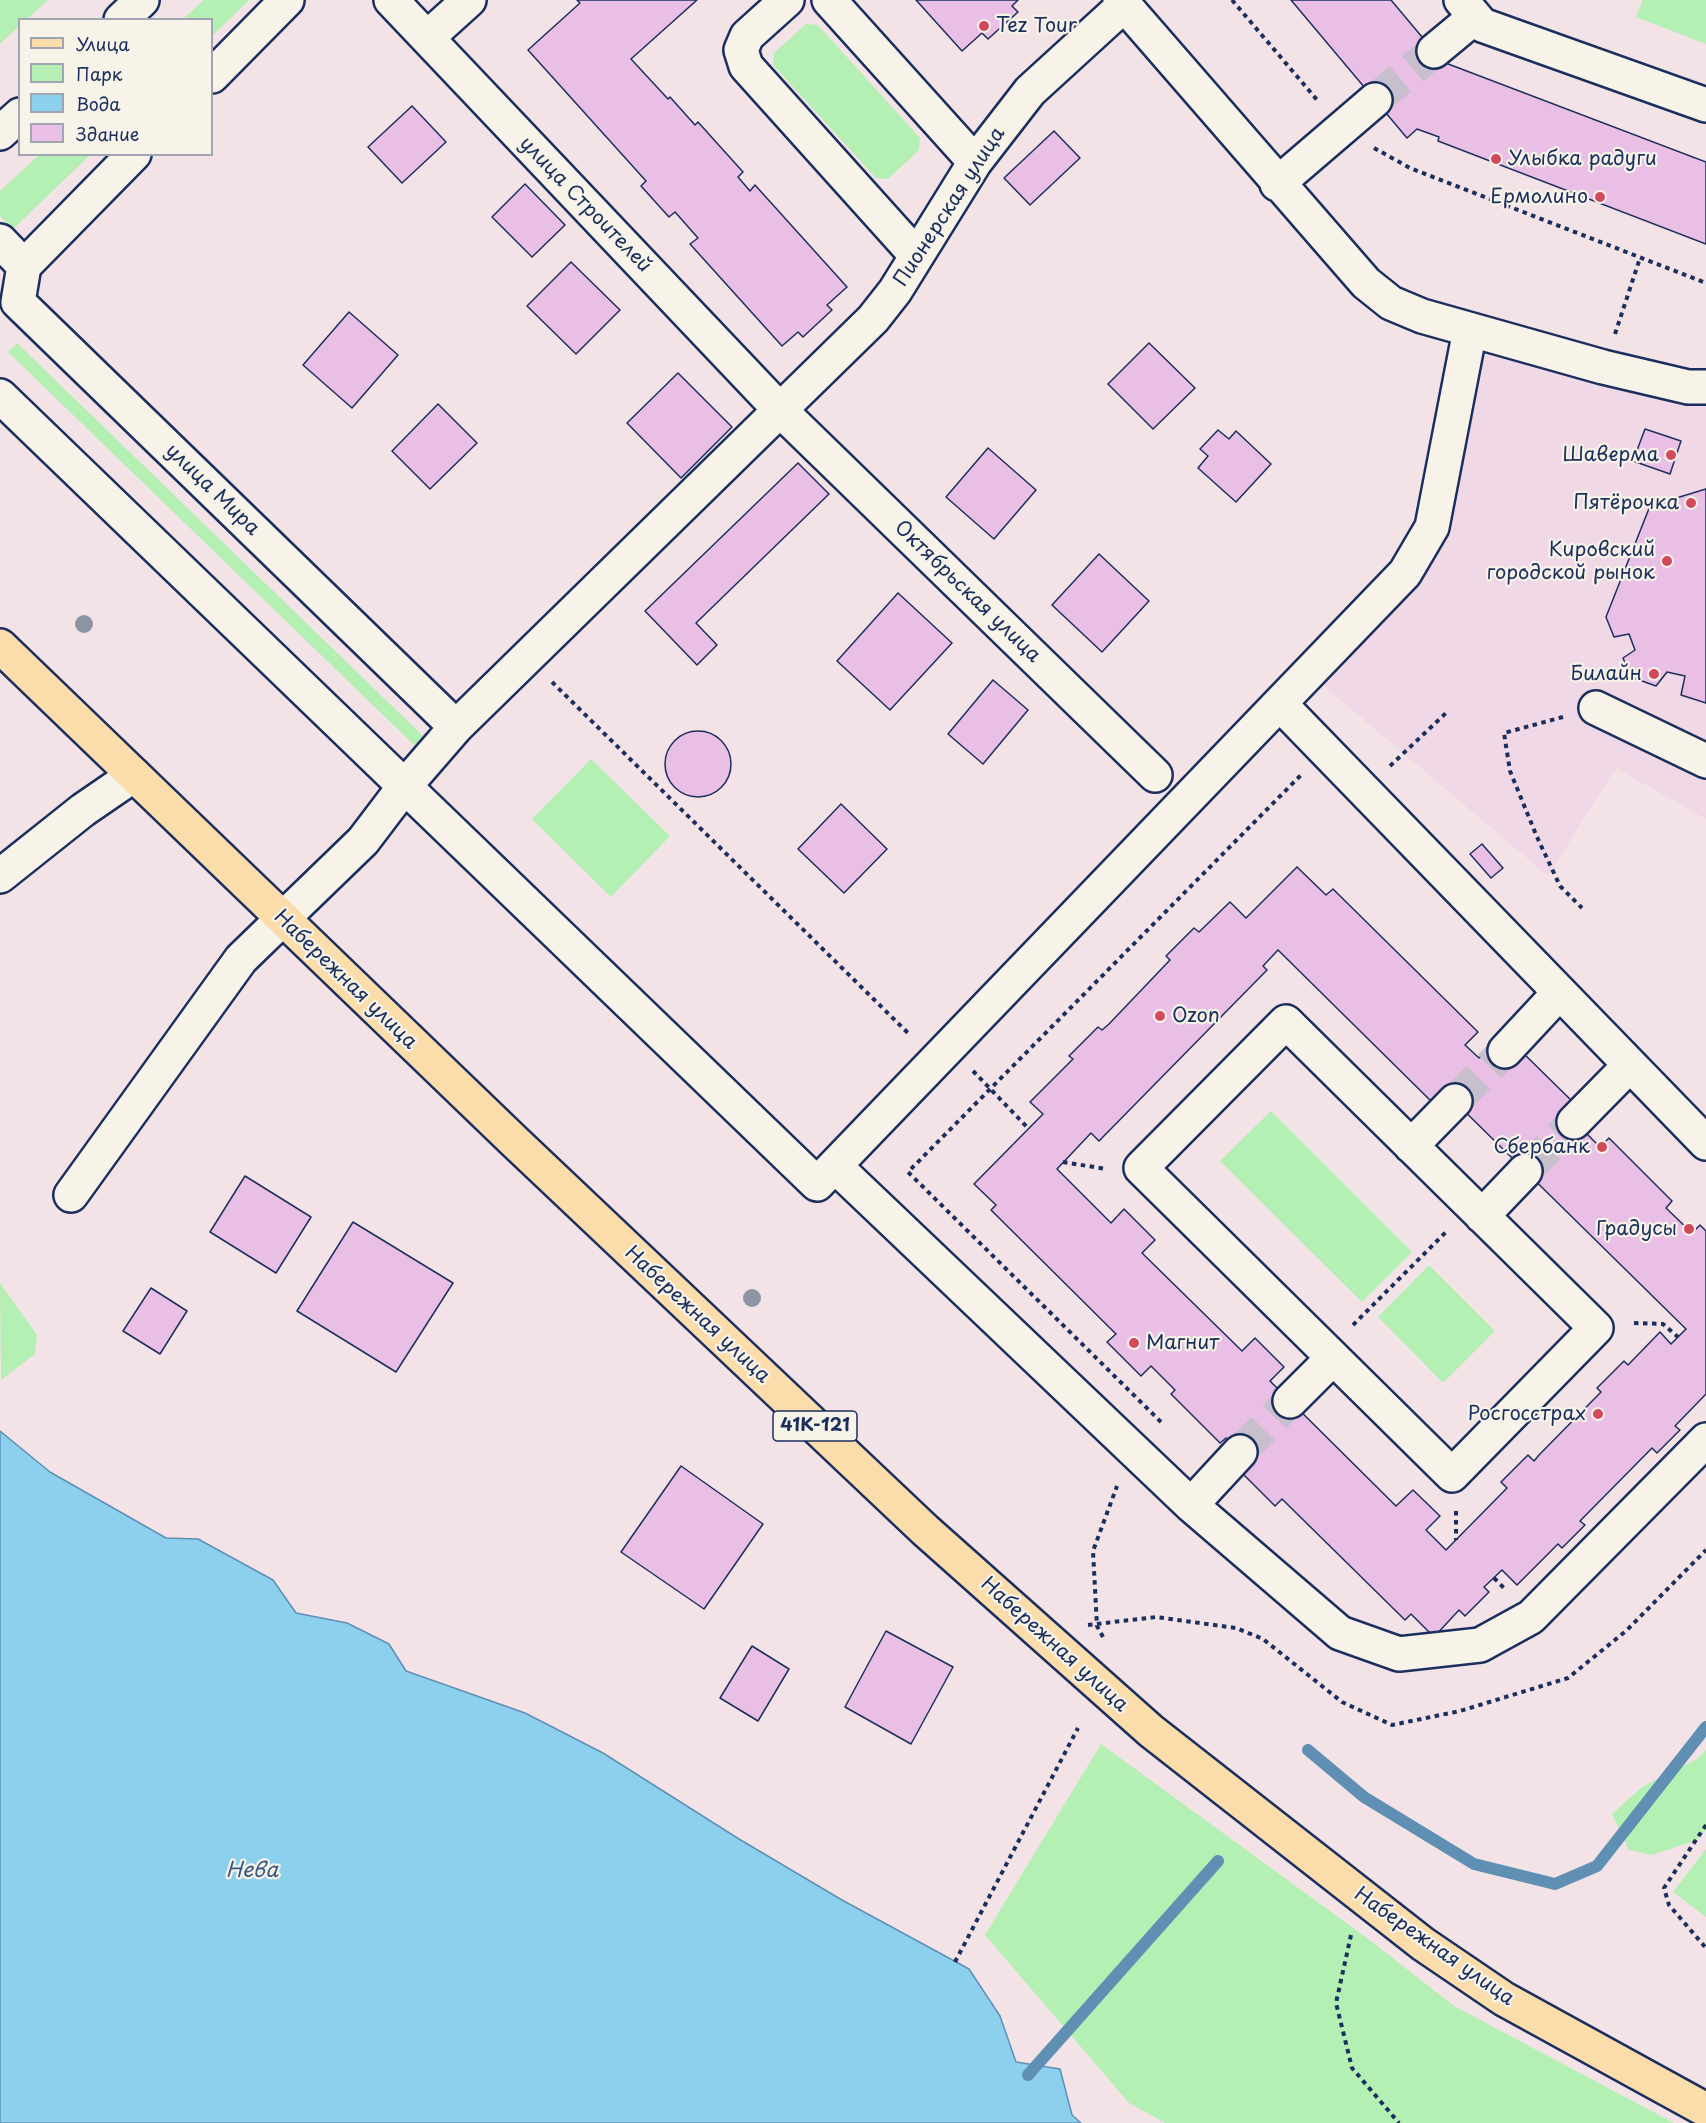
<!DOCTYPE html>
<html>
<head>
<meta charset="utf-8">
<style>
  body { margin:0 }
  #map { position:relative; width:1706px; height:2123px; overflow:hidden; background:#f3e3e7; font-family:"Playpen Sans",sans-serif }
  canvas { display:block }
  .legend { position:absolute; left:18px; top:18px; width:195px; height:138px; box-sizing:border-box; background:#f7f3e8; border:2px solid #9fa5b1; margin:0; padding:8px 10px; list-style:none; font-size:18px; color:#1b2f5e }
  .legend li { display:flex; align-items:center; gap:12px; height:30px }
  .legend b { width:30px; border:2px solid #9fa5b1 }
</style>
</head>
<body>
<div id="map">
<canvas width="1706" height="2123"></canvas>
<ul class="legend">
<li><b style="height:8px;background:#fbddab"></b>Улица</li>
<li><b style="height:16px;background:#b4efb4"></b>Парк</li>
<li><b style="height:16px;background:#8dd0ee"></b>Вода</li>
<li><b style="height:16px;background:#e9bfe5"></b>Здание</li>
</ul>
</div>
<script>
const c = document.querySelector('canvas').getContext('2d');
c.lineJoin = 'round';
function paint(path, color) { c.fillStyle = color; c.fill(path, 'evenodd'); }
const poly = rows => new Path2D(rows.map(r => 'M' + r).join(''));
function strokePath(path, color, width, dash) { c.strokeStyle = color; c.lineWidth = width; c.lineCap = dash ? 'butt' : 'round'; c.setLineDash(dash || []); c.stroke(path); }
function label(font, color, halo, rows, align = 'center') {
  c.font = font + ' "Playpen Sans",sans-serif'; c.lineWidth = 4.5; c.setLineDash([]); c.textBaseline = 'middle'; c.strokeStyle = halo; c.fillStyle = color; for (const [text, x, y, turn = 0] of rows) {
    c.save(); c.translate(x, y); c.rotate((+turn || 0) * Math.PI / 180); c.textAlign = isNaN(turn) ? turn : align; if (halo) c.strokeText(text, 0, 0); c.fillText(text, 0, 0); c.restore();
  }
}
const built = poly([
  [1482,347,1706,403,1706,819,1616,768,1548,876,1318,681,1438,547]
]);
const green = poly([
  [0,0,48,0,27,19,20,20,19,26,0,44],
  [204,0,249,0,212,36,212,20,183,19],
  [1643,0,1706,0,1706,44,1636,17],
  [806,24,818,25,920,138,919,150,888,179,876,178,773,65,774,53],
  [39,155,90,155,13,229,0,216,0,191],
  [17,343,423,736,414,745,8,352],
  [591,759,670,836,611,897,532,819],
  [1271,1111,1412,1252,1362,1302,1220,1161],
  [1429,1265,1495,1331,1443,1383,1378,1317],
  [0,1283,37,1335,35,1354,1,1380],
  [1101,1744,1371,1941,1454,2006,1674,2123,1165,2123,1129,2103,985,1935],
  [1706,1750,1706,1830,1697,1840,1652,1855,1629,1850,1612,1814,1642,1787,1697,1759],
  [1706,1849,1706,1917,1673,1892]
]);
const water = poly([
  [0,1431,50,1472,166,1538,198,1539,273,1580,296,1613,347,1623,389,1644,406,1671,525,1713,603,1753,739,1839,842,1900,969,1969,1000,2016,1016,2062,1060,2069,1072,2115,1081,2123,0,2123,0,1431]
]);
const stream = poly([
  [1308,1750,1364,1797,1474,1864,1555,1884,1597,1866,1706,1727],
  [1028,2075,1218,1861]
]);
const building = poly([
  [577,0,697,0,631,59,668,99,670,97,695,125,698,122,743,172,738,177,750,191,755,185,847,287,827,305,832,310,803,337,798,332,782,346,690,244,698,238,675,212,669,217,641,186,646,181,528,50,580,3,577,0],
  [916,0,1018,0,1012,6,1018,12,988,39,982,33,962,51,916,0],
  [1291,0,1391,0,1443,62,1706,162,1706,244,1438,141,1439,137,1417,129,1407,138,1291,0],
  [412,106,446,142,402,183,368,147,412,106],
  [1054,131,1080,158,1030,205,1004,178,1054,131],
  [525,184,565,225,532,257,492,217,525,184],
  [571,262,620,310,576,354,527,306,571,262],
  [349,312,398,355,352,408,303,365,349,312],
  [1149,343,1195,388,1153,429,1108,384,1149,343],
  [678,373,732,427,681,478,627,423,678,373],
  [438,404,477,443,430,489,392,451,438,404],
  [1645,429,1681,441,1670,474,1633,461,1645,429],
  [1218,430,1229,439,1236,431,1271,464,1236,502,1198,468,1208,456,1200,449,1218,430],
  [988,448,1036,490,994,539,946,497,988,448],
  [798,463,829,494,696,623,717,645,697,665,645,611,798,463],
  [1706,489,1706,703,1681,695,1685,676,1667,672,1656,686,1631,677,1623,658,1635,650,1629,634,1614,637,1606,617,1650,506,1706,489],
  [1099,554,1149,601,1102,652,1052,605,1099,554],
  [898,593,952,643,890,710,837,661,898,593],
  [993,680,1028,710,983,764,948,734,993,680],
  '665 764a33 33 0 1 1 66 0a33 33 0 1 1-66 0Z',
  [841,804,887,849,844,893,798,849,841,804],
  [1482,844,1503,868,1491,878,1470,854,1482,844],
  [1297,867,1326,895,1333,889,1478,1032,1465,1045,1479,1058,1495,1042,1520,1050,1574,1103,1565,1112,1600,1147,1609,1138,1672,1201,1666,1208,1692,1233,1700,1225,1706,1231,1706,1394,1675,1426,1680,1430,1657,1453,1652,1448,1580,1521,1585,1525,1562,1548,1558,1544,1517,1585,1502,1570,1484,1587,1489,1592,1465,1616,1459,1610,1434,1637,1411,1614,1405,1620,1282,1499,1275,1506,1239,1470,1249,1461,1226,1438,1220,1443,1171,1394,1175,1390,1151,1366,1141,1376,1107,1342,1116,1334,991,1210,996,1205,974,1184,1043,1114,1030,1102,1073,1059,1069,1056,1098,1027,1102,1030,1109,1024,1170,960,1166,956,1194,928,1199,932,1230,902,1246,918,1297,867],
  [1278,950,1434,1104,1446,1093,1686,1329,1671,1344,1660,1332,1628,1365,1624,1361,1597,1388,1601,1392,1539,1455,1534,1461,1528,1455,1501,1482,1507,1488,1446,1550,1426,1530,1440,1516,1413,1490,1396,1506,1270,1381,1284,1367,1255,1338,1242,1351,1142,1253,1155,1240,1124,1209,1111,1223,1057,1169,1091,1133,1099,1141,1267,970,1263,966,1278,950],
  [245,1176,311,1217,276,1273,210,1232,245,1176],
  [353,1222,453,1283,396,1372,297,1311,353,1222],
  [151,1288,187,1311,160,1354,123,1331,151,1288],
  [681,1466,763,1524,704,1609,621,1552,681,1466],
  [886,1631,953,1667,911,1744,845,1707,886,1631],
  [752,1646,789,1669,758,1721,720,1698,752,1646]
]);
const minorTunnel = poly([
  [1375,100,1434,51],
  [1455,1101,1505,1051],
  [1525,1171,1574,1122],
  [1240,1452,1290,1401]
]);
const path = poly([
  [1232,0,1318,101],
  [1374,148,1410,168,1706,283],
  [1615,334,1640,258],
  [552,682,910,1035],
  [1563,717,1504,733,1510,771,1537,837,1560,886,1582,908],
  [1390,766,1446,713],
  [973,1071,1028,1128],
  [1063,1162,1106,1169],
  [1634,1323,1663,1324,1678,1337],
  [1353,1325,1447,1231],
  [1161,1422,908,1172,1301,775],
  [1456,1511,1456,1540],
  [1494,1578,1506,1590],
  [1088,1625,1156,1617,1236,1628,1263,1639,1342,1702,1392,1725,1460,1711,1568,1678,1626,1631,1706,1550],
  [1103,1637,1097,1626,1093,1551,1117,1486],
  [1706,1825,1664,1888,1669,1905,1706,1948],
  [1351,1935,1336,2003,1352,2068,1399,2123],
  [955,1962,1078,1728]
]);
const minor = poly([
  [391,0,780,410,1155,775],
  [787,0,747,36,741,50,746,66,916,255],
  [829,0,975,162],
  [1120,0,1366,283,1391,303,1422,316,1603,367,1688,387,1706,387],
  [1461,0,1482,25,1706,105],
  [121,20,142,0],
  [427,38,469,0],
  [1434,51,1475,17],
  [212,76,287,0],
  [0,133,20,115],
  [1277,184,1375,100],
  [0,241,24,266,18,302,456,727],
  [24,266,134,154],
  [0,396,817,1184,1405,573,1432,527,1470,330],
  [1281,705,1706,1143],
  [1596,708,1706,761],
  [0,876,83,810,134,775],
  [1286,1022,1596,1328,1452,1475,1141,1168,1286,1022],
  [1505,1051,1559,993],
  [1574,1122,1629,1066],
  [1411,1146,1455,1101],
  [835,1166,1191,1505,1340,1633,1399,1654,1480,1645,1531,1617,1706,1440],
  [71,1195,241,959,363,841,404,787,456,727,873,319,895,291,975,162,1030,91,1123,6],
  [1482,1216,1525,1171],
  [1290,1401,1333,1358],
  [1191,1505,1240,1452]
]);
const major = poly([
  [0,646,514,1141,925,1530,1151,1731,1423,1944,1504,1999,1706,2110]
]);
const trees = [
  [84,624],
  [752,1298]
];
const markers = [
  [984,26,6,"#d1495b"],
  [1496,159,6,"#d1495b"],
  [1600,197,6,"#d1495b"],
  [1671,455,6,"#d1495b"],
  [1691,503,6,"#d1495b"],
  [1667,561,6,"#d1495b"],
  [1654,674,6,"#d1495b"],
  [1160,1016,6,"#d1495b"],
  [1602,1147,6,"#d1495b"],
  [1689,1229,6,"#d1495b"],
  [1134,1343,6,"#d1495b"],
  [1598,1414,6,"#d1495b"]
];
const shields = [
  [815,1426,84]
];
const shieldNames = [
  ["41К-121",815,1426]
];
const poiNames = [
  ["Tez Tour",996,26,"left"],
  ["Улыбка радуги",1508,159,"left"],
  ["Ермолино",1588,197],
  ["Шаверма",1659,455],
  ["Пятёрочка",1679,503],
  ["Кировский",1655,550],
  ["городской рынок",1655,573],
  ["Билайн",1642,674],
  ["Ozon",1172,1016,"left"],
  ["Сбербанк",1590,1147],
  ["Градусы",1677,1229],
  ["Магнит",1146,1343,"left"],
  ["Росгосстрах",1586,1414]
];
const streetNames = [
  ["улица Строителей",585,205,46],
  ["Пионерская улица",950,207,-57],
  ["улица Мира",212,490,44],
  ["Октябрьская улица",967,592,44],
  ["Набережная улица",345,980,44],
  ["Набережная улица",697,1315,43],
  ["Набережная улица",1054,1645,42],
  ["Набережная улица",1434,1947,35]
];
const waterNames = [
  ["Нева",252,1871]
];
paint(built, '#f0d8e6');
paint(green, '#b4efb4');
paint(water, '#8dd0ee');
strokePath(water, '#5f90b4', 1.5);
strokePath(stream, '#5f90b4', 12);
paint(building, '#e9bfe5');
strokePath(building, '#1b2f5e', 1.5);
strokePath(minorTunnel, '#c8bfcc', 33, [33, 16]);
strokePath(minor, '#1b2f5e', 38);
strokePath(major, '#1b2f5e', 38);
strokePath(path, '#1b2f5e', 4, [4.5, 4.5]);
strokePath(minor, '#f7f3e8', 33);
strokePath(major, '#fbddab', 33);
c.fillStyle = '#8d95a5';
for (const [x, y] of trees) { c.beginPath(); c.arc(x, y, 9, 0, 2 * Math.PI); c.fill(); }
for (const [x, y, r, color] of markers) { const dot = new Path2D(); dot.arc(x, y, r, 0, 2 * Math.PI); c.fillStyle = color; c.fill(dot); strokePath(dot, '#f7f3e8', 2); }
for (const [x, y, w] of shields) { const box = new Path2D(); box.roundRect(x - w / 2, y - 15, w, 30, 4.5); c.fillStyle = '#f7f3e8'; c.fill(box); strokePath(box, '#1b2f5e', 1.5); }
label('bold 18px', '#1b2f5e', null, shieldNames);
label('20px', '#1b2f5e', '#f7f3e8', poiNames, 'right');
label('20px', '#1b2f5e', '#f7f3e8', streetNames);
label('italic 21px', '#385782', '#f7f3e8', waterNames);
</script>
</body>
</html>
